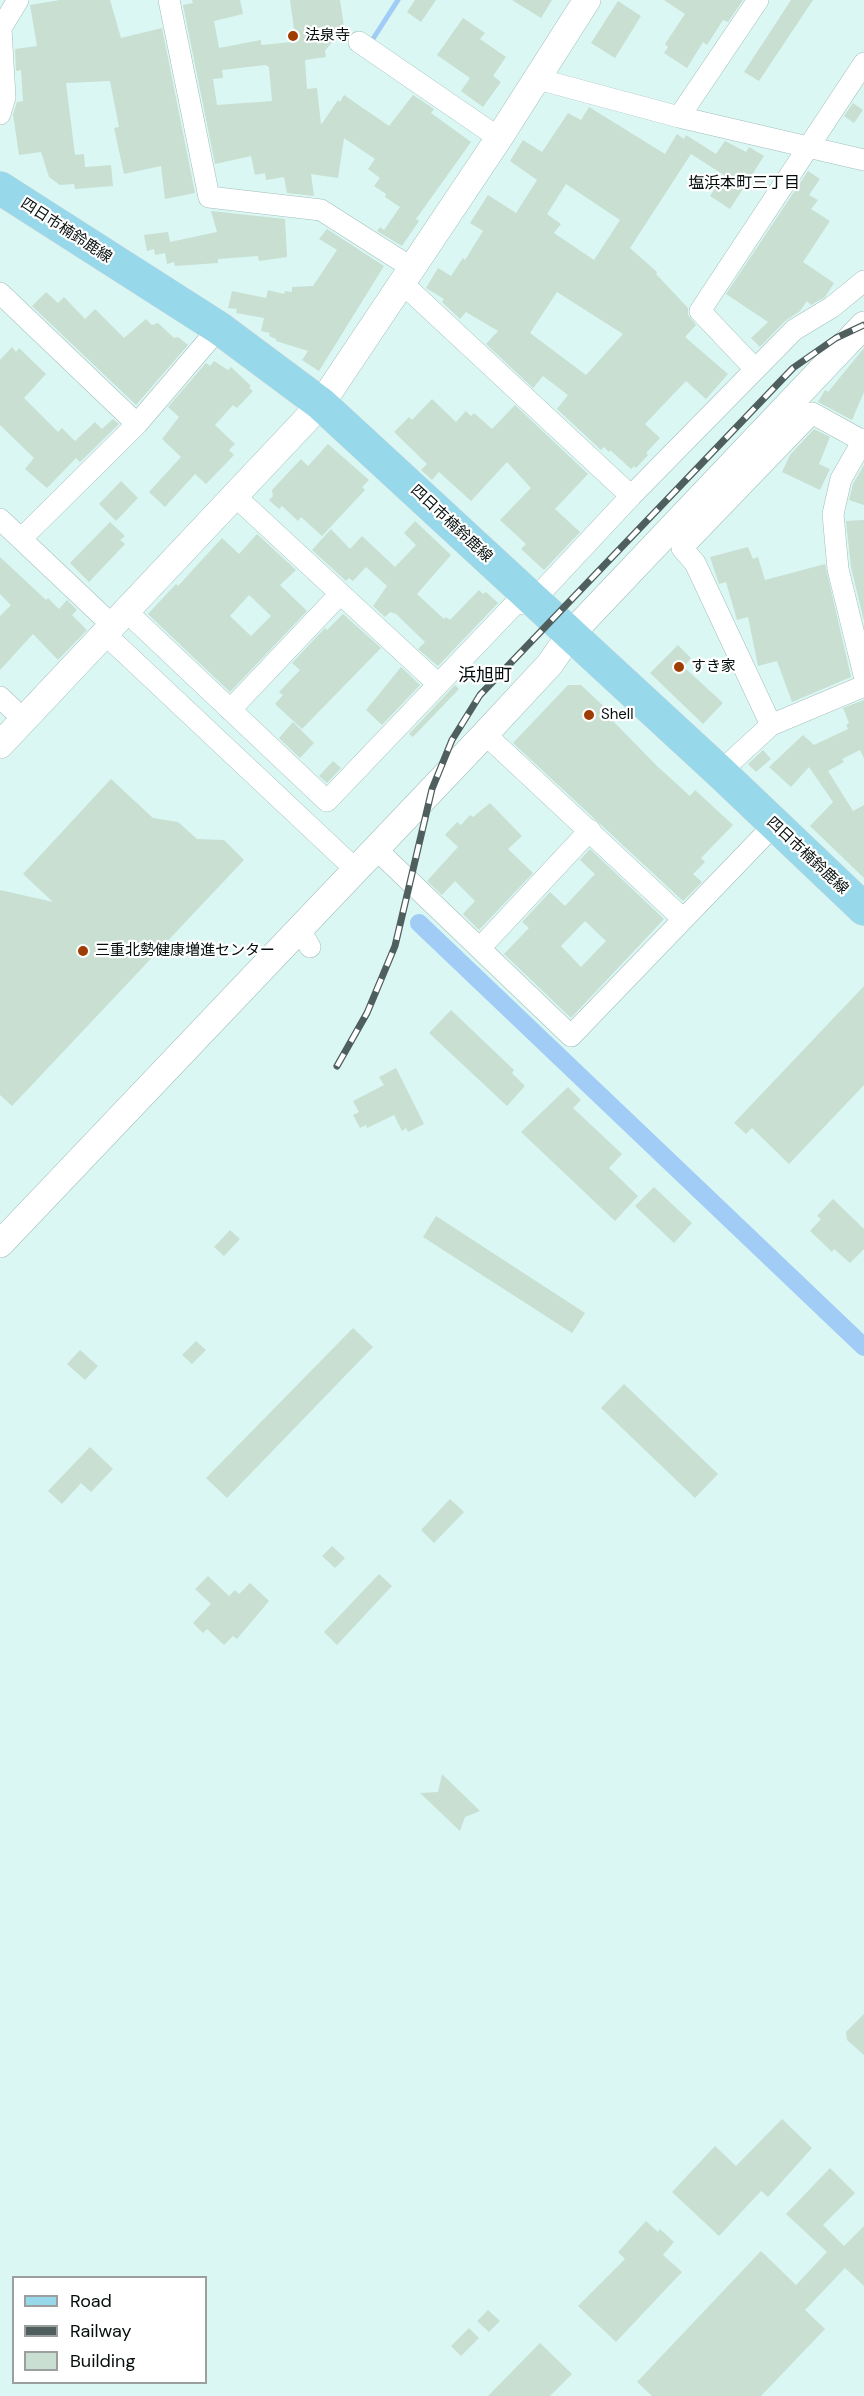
<!DOCTYPE html>
<html>
<head>
<meta charset="utf-8">
<style>
  body { margin:0 }
  #map { position:relative; width:864px; height:2396px; overflow:hidden; background:#daf7f4; font-family:"DM Sans",sans-serif }
  canvas { display:block }
  .legend { position:absolute; left:12px; top:2276px; width:195px; height:108px; box-sizing:border-box; background:#fff; border:2px solid #9b9f9e; margin:0; padding:8px 10px; list-style:none; font-size:18px; color:#050e0d }
  .legend li { display:flex; align-items:center; gap:12px; height:30px }
  .legend b { width:30px; border:2px solid #9b9f9e }
</style>
</head>
<body>
<div id="map">
<canvas width="864" height="2396"></canvas>
<ul class="legend">
<li><b style="height:8px;background:#97d8ea"></b>Road</li>
<li><b style="height:8px;background:#4f5f5d"></b>Railway</li>
<li><b style="height:16px;background:#c8dfd1"></b>Building</li>
</ul>
</div>
<script>
const c = document.querySelector('canvas').getContext('2d');
c.lineJoin = 'round';
const poly = rows => new Path2D(rows.map(r => 'M' + r).join(''));
function strokePath(path, color, width, dash) { c.strokeStyle = color; c.lineWidth = width; c.lineCap = dash ? 'butt' : 'round'; c.setLineDash(dash || []); c.stroke(path); }
function paint(path, color) { c.fillStyle = color; c.fill(path, 'evenodd'); }
function label(font, color, halo, rows, align = 'center') {
  c.font = font + ' "DM Sans","Noto Sans JP",sans-serif'; c.lineWidth = 4.5; c.setLineDash([]); c.textBaseline = 'middle'; c.strokeStyle = halo; c.fillStyle = color; for (const [text, x, y, turn = 0] of rows) {
    c.save(); c.translate(x, y); c.rotate((+turn || 0) * Math.PI / 180); c.textAlign = isNaN(turn) ? turn : align; if (halo) c.strokeText(text, 0, 0); c.fillText(text, 0, 0); c.restore();
  }
}
const stream = poly([
  [371,42,398,0]
]);
const canal = poly([
  [419,923,864,1347]
]);
const building = poly([
  [60,0,110,0,121,38,162,28,195,193,165,199,161,166,124,174,114,128,119,127,110,81,66,83,75,155,84,154,85,167,111,165,113,186,75,189,74,184,60,185,49,177,41,152,19,155,13,114,17,102,23,101,21,70,16,71,15,49,37,46,30,5],
  [192,0,240,0,243,14,214,21,219,48,261,40,261,45,292,42,292,37,295,36,290,0,340,0,344,27,325,51,326,57,305,60,307,89,317,88,321,125,338,100,340,102,344,95,389,126,413,95,434,109,431,113,471,142,416,219,419,221,402,246,377,231,380,227,384,230,400,207,385,197,386,194,374,186,380,178,368,169,375,159,344,138,338,178,311,174,314,196,287,193,284,177,266,180,265,173,255,175,251,156,215,164,183,5,193,3],
  [265,65,269,67,272,101,217,105,213,79,223,78,222,70],
  [415,0,436,0,421,22,407,12],
  [512,0,552,0,541,18],
  [664,0,743,0,728,22,723,20,707,45,703,42,687,68,664,53,668,47,665,44,685,14],
  [791,0,813,0,759,81,744,72],
  [618,1,641,16,615,58,591,43],
  [463,18,485,33,480,39,506,57,493,76,501,82,483,107,461,91,470,78,437,55],
  [853,103,863,110,854,123,844,116],
  [589,107,665,154,677,134,684,139,686,135,716,154,725,141,746,152,749,147,764,156,730,209,710,196,724,175,691,154,630,248,657,272,656,274,688,308,688,315,696,325,685,337,728,374,706,399,686,381,645,424,660,438,646,453,648,455,636,468,634,466,631,469,610,450,609,452,604,447,601,450,557,409,568,395,543,376,533,388,486,344,498,331,466,312,460,319,442,302,444,299,426,288,438,268,451,276,463,258,465,260,483,231,470,223,488,195,516,213,537,180,510,161,523,140,542,152,568,113,581,120],
  [566,184,620,220,594,260,554,233,561,224,547,214],
  [557,292,623,334,586,375,530,333],
  [808,171,820,179,809,195,818,200,811,209,830,221,803,262,834,283,825,297,811,305,807,301,800,311,785,321,760,347,751,338,768,322,726,294],
  [211,211,285,219,287,257,259,261,258,256,218,259,218,263,175,266,174,262,167,264,165,253,155,255,154,249,147,251,144,235,168,232,170,242,217,232],
  [327,229,384,266,319,371,302,360,308,351,276,341,276,339,269,336,270,333,261,331,264,318,236,313,237,309,228,308,232,291,266,298,268,290,284,294,285,291,292,292,292,287,313,286,337,250,319,239],
  [46,292,58,303,64,297,85,319,95,309,124,338,146,319,152,325,158,323,174,338,178,337,188,345,136,405,32,306],
  [12,347,16,352,19,348,46,374,24,398,58,432,62,428,75,441,95,422,102,429,113,419,119,424,80,462,76,458,47,488,25,469,34,458,0,425,0,360],
  [864,348,864,392,852,420,818,402,825,390,828,392],
  [214,361,228,370,231,367,251,386,249,388,253,391,237,408,233,405,215,425,235,444,229,450,234,455,206,484,195,474,165,507,149,492,181,457,162,439,179,417,168,407,206,363,210,366],
  [432,399,456,422,466,411,471,416,474,413,492,429,515,405,588,474,555,509,580,532,544,570,521,549,526,544,500,520,531,488,507,462,471,501,439,472,432,480,421,470,427,464,394,432,409,417,412,420],
  [814,429,830,437,819,464,830,469,820,490,782,472,790,455],
  [328,444,369,480,362,487,365,490,322,536,301,517,298,521,282,506,279,509,269,500,273,496,272,490,301,459,308,466],
  [864,465,864,505,849,500,853,484],
  [121,481,138,498,116,521,99,504],
  [864,520,864,621,851,567,846,521],
  [415,521,451,555,417,594,444,619,446,617,450,620,479,590,483,594,486,592,498,603,438,666,418,649,425,642,396,614,390,612,385,617,373,606,387,586,366,567,353,581,349,578,346,581,312,550,331,529,350,549,362,536,395,567,416,545,404,533],
  [110,522,125,536,120,540,125,544,89,582,70,563],
  [257,534,296,570,280,585,307,611,230,692,148,614,176,584,178,586,222,538,239,554],
  [249,595,271,616,251,636,230,616],
  [748,547,753,559,758,557,765,580,825,564,851,677,792,702,777,661,758,666,748,617,737,620,726,582,719,584,710,557],
  [0,557,46,600,48,598,59,609,67,600,77,610,72,615,87,630,58,660,33,634,0,670,0,616,11,605,0,594],
  [343,614,381,648,302,729,275,704,283,695,279,692,300,670,292,663,325,628,327,630],
  [678,645,691,658,684,667,723,703,703,724,650,673],
  [401,667,420,685,382,725,366,710],
  [455,685,459,689,413,737,409,734],
  [568,685,581,685,614,716,611,719,657,766,690,796,695,790,733,825,701,858,705,862,693,874,702,882,683,901,513,743],
  [864,700,864,758,860,750,842,759,844,762,828,771,853,811,864,805,864,878,810,826,833,802,809,767,791,787,769,767,803,735,814,745,848,729,846,725,849,723,843,708],
  [293,722,314,743,300,758,279,738],
  [763,750,771,759,756,772,748,764],
  [333,761,341,768,327,783,319,776],
  [111,779,153,818,178,822,197,839,224,840,244,860,12,1106,0,1095,0,890,53,902,23,874],
  [490,803,522,836,508,849,533,873,479,930,463,914,475,901,455,881,442,895,427,881,458,847,445,835,457,822,461,825,470,815,473,817],
  [590,849,664,919,571,1018,504,954,529,928,522,922,550,892,565,906,595,874,580,860],
  [585,921,606,941,581,967,561,946],
  [864,986,864,1085,789,1164,752,1128,746,1134,734,1123],
  [451,1010,514,1070,512,1073,525,1086,507,1106,429,1033],
  [396,1068,424,1124,408,1132,406,1128,402,1131,394,1115,367,1128,366,1125,360,1128,353,1115,359,1112,353,1101,384,1085,379,1077],
  [568,1087,581,1100,573,1108,622,1154,609,1168,638,1196,615,1221,521,1132],
  [654,1187,692,1223,674,1243,635,1206],
  [833,1199,864,1229,864,1249,850,1263,834,1249,832,1252,810,1231,821,1219,817,1216],
  [436,1216,585,1313,572,1333,423,1237],
  [230,1230,240,1239,224,1256,214,1247],
  [353,1328,373,1347,227,1498,206,1478],
  [196,1341,206,1350,192,1364,182,1355],
  [80,1350,98,1366,85,1380,67,1364],
  [624,1384,718,1474,695,1498,601,1408],
  [90,1447,113,1469,91,1492,81,1483,62,1504,48,1491],
  [450,1499,464,1512,434,1543,421,1530],
  [332,1546,345,1558,335,1568,322,1556],
  [379,1574,392,1586,337,1645,324,1632],
  [208,1576,229,1596,235,1590,239,1594,250,1583,269,1601,237,1639,233,1636,224,1645,207,1629,203,1633,193,1623,211,1604,195,1589],
  [442,1774,480,1811,465,1817,460,1831,420,1793,438,1792],
  [864,2014,864,2055,847,2040,846,2032],
  [782,2119,812,2148,768,2197,761,2191,719,2236,672,2192,715,2146,736,2166],
  [830,2168,855,2193,823,2225,844,2246,864,2226,864,2286,845,2268,805,2310,825,2329,761,2396,652,2396,637,2382,761,2251,796,2285,827,2252,786,2214],
  [646,2221,658,2232,660,2229,674,2242,663,2255,682,2272,616,2342,578,2306,625,2259,618,2252],
  [488,2310,500,2321,489,2332,477,2321],
  [469,2328,479,2338,461,2356,451,2346],
  [540,2343,572,2374,550,2396,488,2396]
]);
const minor = poly([
  [169,0,209,197,321,210,412,268],
  [359,42,499,138],
  [538,79,679,117,864,160],
  [0,114,5,97,1,28,18,0],
  [679,117,758,0],
  [402,283,631,496],
  [0,293,137,424,219,328],
  [755,369,700,311,864,63],
  [864,439,841,479,833,514,838,569,864,675],
  [235,496,438,684],
  [0,519,113,626],
  [21,539,137,424],
  [127,612,327,801,514,605,533,601,631,496,794,330,832,307,864,281],
  [105,634,355,869],
  [0,697,24,720],
  [230,710,340,594],
  [771,725,695,563,682,548,812,413,861,440],
  [485,734,682,918],
  [720,772,771,725,864,686],
  [375,848,571,1036,774,825],
  [300,930,310,947],
  [480,948,590,830]
]);
const tertiary = poly([
  [0,745,321,404,499,138,587,0],
  [0,1244,485,734,550,664,570,635,864,325]
]);
const primary = poly([
  [0,188,219,328,321,404,720,772,864,909]
]);
const rail = poly([
  [337,1066,367,1013,395,946,432,789,452,740,480,695,793,368,836,338,864,325]
]);
const markers = [
  [293,36,6,"#9f3c02"],
  [679,667,6,"#9f3c02"],
  [589,715,6,"#9f3c02"],
  [83,951,6,"#9f3c02"]
];
const poiNames = [
  ["法泉寺",305,36],
  ["すき家",691,667],
  ["Shell",601,715],
  ["三重北勢健康増進センター",95,951]
];
const streetNames = [
  ["四日市楠鈴鹿線",66,231,33],
  ["四日市楠鈴鹿線",451,524,43],
  ["四日市楠鈴鹿線",807,856,43]
];
const neighbourhoodNames = [
  ["塩浜本町三丁目",744,184]
];
const quarterNames = [
  ["浜旭町",485,676]
];
strokePath(stream, '#a1ccf6', 5);
strokePath(canal, '#a1ccf6', 18);
paint(building, '#c8dfd1');
strokePath(minor, '#a2bebb', 22);
strokePath(tertiary, '#a2bebb', 28);
strokePath(primary, '#dcdddd', 34);
strokePath(minor, '#fff', 21);
strokePath(tertiary, '#fff', 27);
strokePath(primary, '#97d8ea', 33);
strokePath(rail, '#4f5f5d', 7);
strokePath(rail, '#fff', 4.5, [14]);
for (const [x, y, r, color] of markers) { const dot = new Path2D(); dot.arc(x, y, r, 0, 2 * Math.PI); c.fillStyle = color; c.fill(dot); strokePath(dot, '#fff', 2); }
label('15px', '#050e0d', '#fff', poiNames, 'left');
label('15px', '#050e0d', '#fff', streetNames);
label('16px', '#050e0d', '#fff', neighbourhoodNames);
label('18px', '#050e0d', '#fff', quarterNames);
</script>
</body>
</html>
